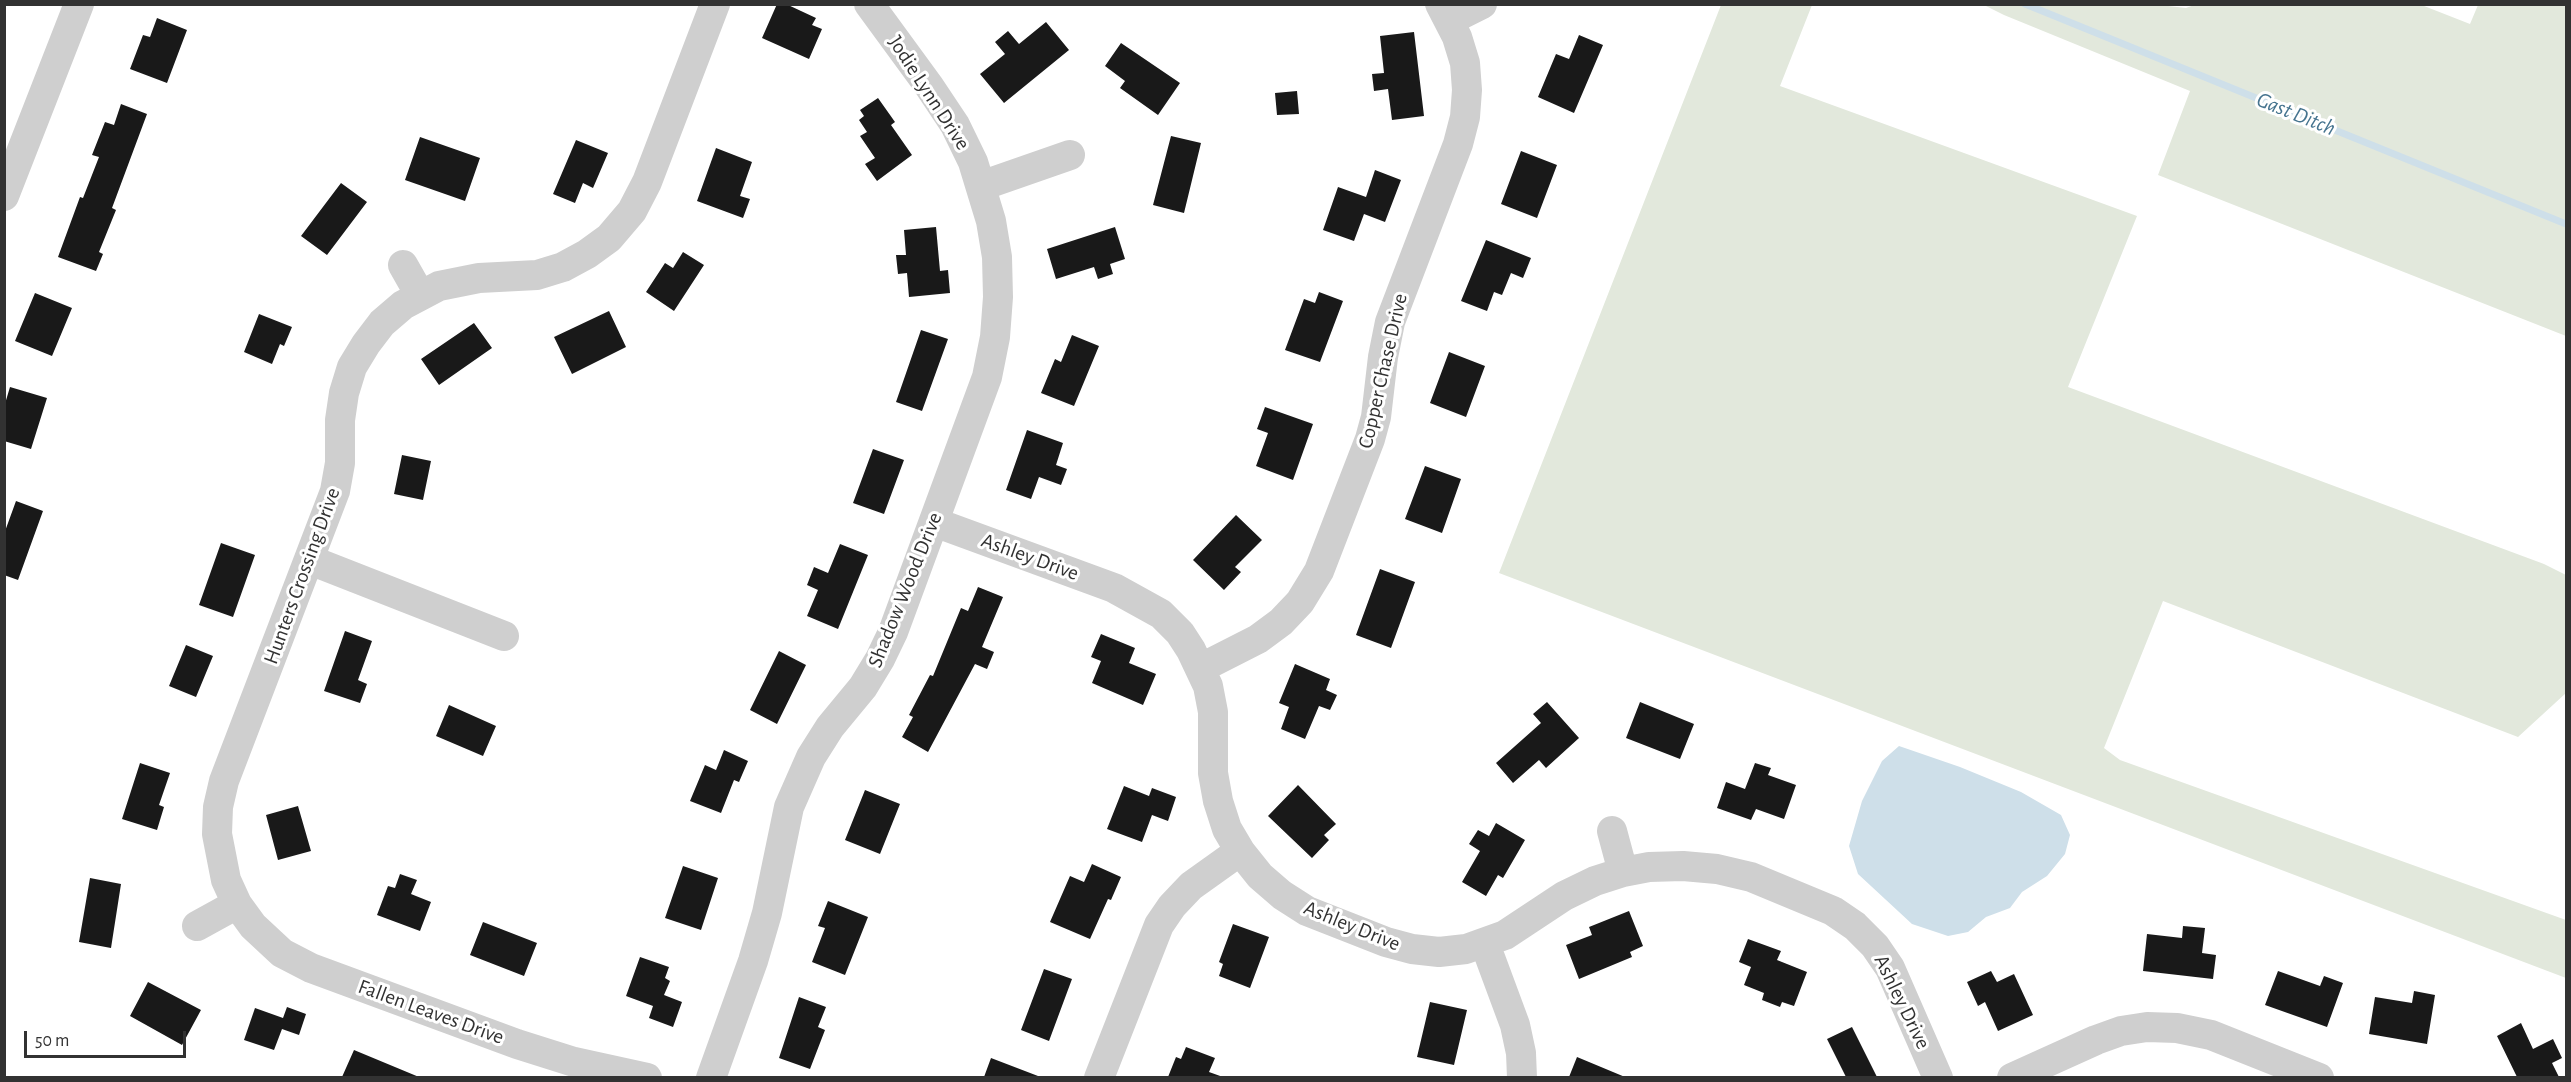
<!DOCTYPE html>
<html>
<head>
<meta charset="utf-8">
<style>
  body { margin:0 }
  #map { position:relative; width:2571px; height:1082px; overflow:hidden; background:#fff; font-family:"Alegreya Sans",sans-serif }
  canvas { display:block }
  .frame { position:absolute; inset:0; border:6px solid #323232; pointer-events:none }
  .scale { position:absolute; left:24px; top:1031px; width:162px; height:27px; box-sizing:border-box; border:3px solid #323232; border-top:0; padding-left:8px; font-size:18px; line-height:21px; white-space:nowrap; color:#323232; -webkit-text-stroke:4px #fff; paint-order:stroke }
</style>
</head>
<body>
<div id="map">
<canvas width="2571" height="1082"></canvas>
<div class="frame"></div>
<div class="scale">50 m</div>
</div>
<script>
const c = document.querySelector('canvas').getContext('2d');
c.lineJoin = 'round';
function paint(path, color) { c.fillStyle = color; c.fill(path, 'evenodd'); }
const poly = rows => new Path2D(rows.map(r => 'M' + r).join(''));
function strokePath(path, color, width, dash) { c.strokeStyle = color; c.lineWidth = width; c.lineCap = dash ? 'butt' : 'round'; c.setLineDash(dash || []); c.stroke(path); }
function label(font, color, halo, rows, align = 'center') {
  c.font = font + ' "Alegreya Sans",sans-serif'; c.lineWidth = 6; c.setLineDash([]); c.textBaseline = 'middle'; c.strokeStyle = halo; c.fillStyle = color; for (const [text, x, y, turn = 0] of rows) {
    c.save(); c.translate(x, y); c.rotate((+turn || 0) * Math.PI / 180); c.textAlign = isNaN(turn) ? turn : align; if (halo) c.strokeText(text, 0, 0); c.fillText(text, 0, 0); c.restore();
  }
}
const green = poly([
  [2150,4,2186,8,2197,4,2419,4,2470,24,2478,5,2566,5,2566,336,2158,175,2190,91,2004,15,1984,5],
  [1721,5,1812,5,1780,86,2137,216,2068,387,2544,564,2566,575,2566,693,2518,737,2163,601,2104,748,2120,760,2566,920,2566,978,1499,573]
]);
const water = poly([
  [1899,746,1960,767,2021,792,2061,815,2070,835,2065,854,2047,876,2022,892,2010,908,1986,917,1968,932,1948,936,1912,924,1858,874,1849,846,1862,801,1882,761]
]);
const stream = poly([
  [2025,4,2566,224]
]);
const building = poly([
  [777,4,786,4,816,18,812,25,822,29,809,59,762,38],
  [157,18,187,30,167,83,130,69,143,35,150,37],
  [1046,22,1069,50,1004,103,980,74,1005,54,995,42,1008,31,1019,44],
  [1414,32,1424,116,1392,120,1388,89,1374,91,1372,74,1384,73,1380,36],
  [1579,35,1603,45,1574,113,1538,97,1556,54,1569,59],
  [1121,43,1180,83,1158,115,1120,88,1125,81,1105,66],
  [1297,91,1299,114,1277,115,1275,93],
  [878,98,895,122,891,125,912,155,877,181,865,164,875,158,860,136,867,132,859,120,864,116,860,110],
  [121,104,147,114,112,208,116,210,99,252,103,254,96,271,58,257,80,197,83,198,99,157,92,155,105,122,114,125],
  [1171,136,1201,143,1184,213,1153,205],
  [420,137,480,158,465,201,405,180],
  [576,140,608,153,593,188,583,183,575,203,553,194],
  [716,148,752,162,740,196,750,199,743,218,697,201],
  [1521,151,1557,165,1537,218,1501,204],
  [1375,170,1401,180,1385,222,1364,214,1354,241,1323,230,1338,187,1366,197],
  [341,183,367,202,327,255,301,236],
  [936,227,940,271,948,270,950,293,909,297,907,273,898,274,896,255,906,255,904,230],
  [1115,227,1125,259,1110,264,1113,274,1098,279,1094,267,1056,279,1047,249],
  [1486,240,1531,258,1523,278,1511,273,1502,295,1494,292,1487,311,1461,301],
  [683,252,704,265,674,311,646,292,665,263,673,268],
  [1319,292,1343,301,1320,362,1285,350,1304,299,1315,303],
  [35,293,72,308,52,356,15,341],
  [609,311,626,347,572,374,554,337],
  [259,314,292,327,284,346,280,344,272,364,244,352],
  [474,323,492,348,439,385,421,359],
  [921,330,948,339,922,411,896,402],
  [1072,335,1099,346,1074,406,1041,393,1055,359,1061,362],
  [1449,352,1485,366,1466,417,1430,403],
  [10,387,47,398,31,449,4,441,4,407],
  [1265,407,1313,424,1293,480,1256,466,1268,433,1257,429],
  [1027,430,1063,443,1056,465,1067,469,1061,485,1039,477,1031,499,1006,490],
  [873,449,904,460,884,514,853,503],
  [402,455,431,461,423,500,394,494],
  [1425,466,1461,479,1442,533,1405,519],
  [16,501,43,511,18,580,4,575,4,534],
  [1236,515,1262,540,1235,567,1241,572,1224,590,1193,560],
  [221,543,255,555,233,617,199,605],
  [840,544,868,555,838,629,807,616,818,590,807,585,814,567,828,573],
  [1380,569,1415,582,1391,648,1356,635],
  [978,587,1003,597,982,647,994,652,987,669,975,664,928,752,902,737,913,717,909,715,930,675,933,676,961,608,968,611],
  [345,631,372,641,358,680,367,684,360,703,324,691],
  [1101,634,1135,648,1129,663,1156,674,1143,705,1092,683,1101,661,1091,657],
  [186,645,213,656,196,697,169,686],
  [779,651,806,665,777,724,750,710],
  [1295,664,1330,679,1326,690,1337,695,1330,710,1319,706,1305,739,1281,729,1289,707,1279,703],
  [1547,702,1579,738,1546,768,1539,760,1513,783,1496,763,1541,723,1533,714],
  [1640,702,1694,724,1680,759,1626,738],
  [449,705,496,726,483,756,436,736],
  [724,750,748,761,739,782,734,780,721,813,690,801,705,765,716,770],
  [140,763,170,773,159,805,164,807,157,830,122,819],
  [1755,763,1771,768,1768,775,1796,785,1784,819,1756,809,1751,820,1717,808,1726,782,1745,789],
  [1298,785,1336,824,1324,835,1329,840,1312,858,1268,816],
  [1124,786,1149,796,1152,788,1176,797,1168,821,1152,815,1142,842,1107,829],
  [865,790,900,804,880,854,845,840],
  [298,806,311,851,278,860,266,815],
  [1496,823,1525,840,1503,878,1498,875,1486,896,1462,882,1480,851,1469,844,1478,830,1489,836],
  [1092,864,1121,877,1111,900,1108,899,1090,939,1050,922,1070,876,1084,882],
  [683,866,718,878,701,930,665,918],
  [400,874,417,880,411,894,431,902,420,931,377,915,388,886,395,888],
  [90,878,121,884,111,948,79,942],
  [828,901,868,917,845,975,812,962,825,928,818,926],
  [1629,911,1643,946,1630,952,1632,957,1579,979,1566,945,1592,935,1589,927],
  [483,922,537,943,524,976,470,955],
  [1233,924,1269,937,1250,988,1219,976,1223,964,1219,962],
  [2183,926,2205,928,2202,953,2216,955,2213,979,2143,971,2147,934,2182,938],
  [1748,939,1781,951,1777,960,1807,972,1794,1006,1782,1002,1780,1007,1762,1000,1764,993,1744,985,1751,967,1739,962],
  [640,957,669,967,665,978,670,981,664,995,682,1002,673,1027,649,1018,653,1006,626,996],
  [1044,969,1072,979,1049,1041,1021,1030],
  [1991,971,1997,982,2014,974,2033,1015,1998,1031,1985,1002,1978,1006,1967,982],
  [2278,971,2320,986,2324,976,2343,983,2327,1027,2265,1005],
  [148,982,201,1010,182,1045,130,1016],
  [2414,991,2435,995,2427,1044,2369,1034,2375,997,2412,1003],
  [799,997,826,1007,818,1027,825,1030,810,1069,779,1058],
  [1430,1002,1467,1010,1454,1065,1417,1057],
  [287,1007,306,1014,299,1035,282,1029,274,1050,244,1040,255,1008,283,1018],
  [2521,1023,2533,1049,2553,1039,2562,1058,2552,1063,2559,1077,2517,1077,2497,1036],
  [1852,1027,1877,1077,1846,1077,1827,1039],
  [1186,1047,1215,1058,1209,1072,1223,1077,1168,1077,1176,1057,1181,1059],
  [354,1050,419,1077,342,1077],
  [1577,1057,1625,1077,1569,1077],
  [991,1058,1038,1076,1037,1077,984,1077]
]);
const minor = poly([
  [1450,20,1482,4],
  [981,186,1070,155],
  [4,196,79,4],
  [403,265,420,295],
  [934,522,1114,588,1161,614,1180,633,1191,650,1208,686,1213,712,1213,773,1218,801,1227,829,1240,851,1260,876,1282,895,1307,911,1386,942,1412,949,1439,952,1466,949,1505,935,1564,896,1595,881,1623,872,1649,867,1683,866,1717,869,1751,877,1833,911,1855,926,1875,946,1890,968,1938,1078],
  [310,560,504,636],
  [1201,668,1258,639,1281,622,1300,602,1319,571,1370,439,1376,417,1383,357,1390,322,1458,144,1465,117,1467,90,1465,63,1457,37,1440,4],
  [1612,831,1623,872],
  [197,926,237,904],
  [1485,944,1515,1025,1521,1053,1522,1078],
  [647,1078,574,1062,517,1044,311,968,282,953,253,926,237,904,226,880,217,834,218,807,224,781,335,491,340,463,340,420,344,393,352,367,366,344,382,323,403,305,439,286,479,278,537,275,563,267,587,254,609,238,632,211,647,182,715,4],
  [711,1078,753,961,767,913,789,807,811,757,830,727,863,687,880,659,893,632,987,377,995,337,998,297,997,257,991,221,973,162,955,125,929,86,869,4],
  [1099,1078,1159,925,1172,906,1191,886,1240,851],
  [2012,1078,2096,1040,2121,1031,2147,1027,2177,1028,2211,1035,2319,1078]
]);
const streetNames = [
  ["Jodie Lynn Drive",929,93,57],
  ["Copper Chase Drive",1383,371,-77],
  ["Ashley Drive",1030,557,20],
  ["Hunters Crossing Drive",302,576,-70],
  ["Shadow Wood Drive",905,590,-68],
  ["Ashley Drive",1352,926,22],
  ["Ashley Drive",1902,1002,64],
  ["Fallen Leaves Drive",431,1012,20]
];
const waterNames = [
  ["Gast Ditch",2296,114,22]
];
paint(green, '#e2e8dc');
paint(water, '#cedfe9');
strokePath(stream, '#cedfe9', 7);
paint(building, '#191919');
strokePath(minor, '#cfcfcf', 30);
label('21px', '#323232', '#fff', streetNames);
label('italic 22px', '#46748f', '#fff', waterNames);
</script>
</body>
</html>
